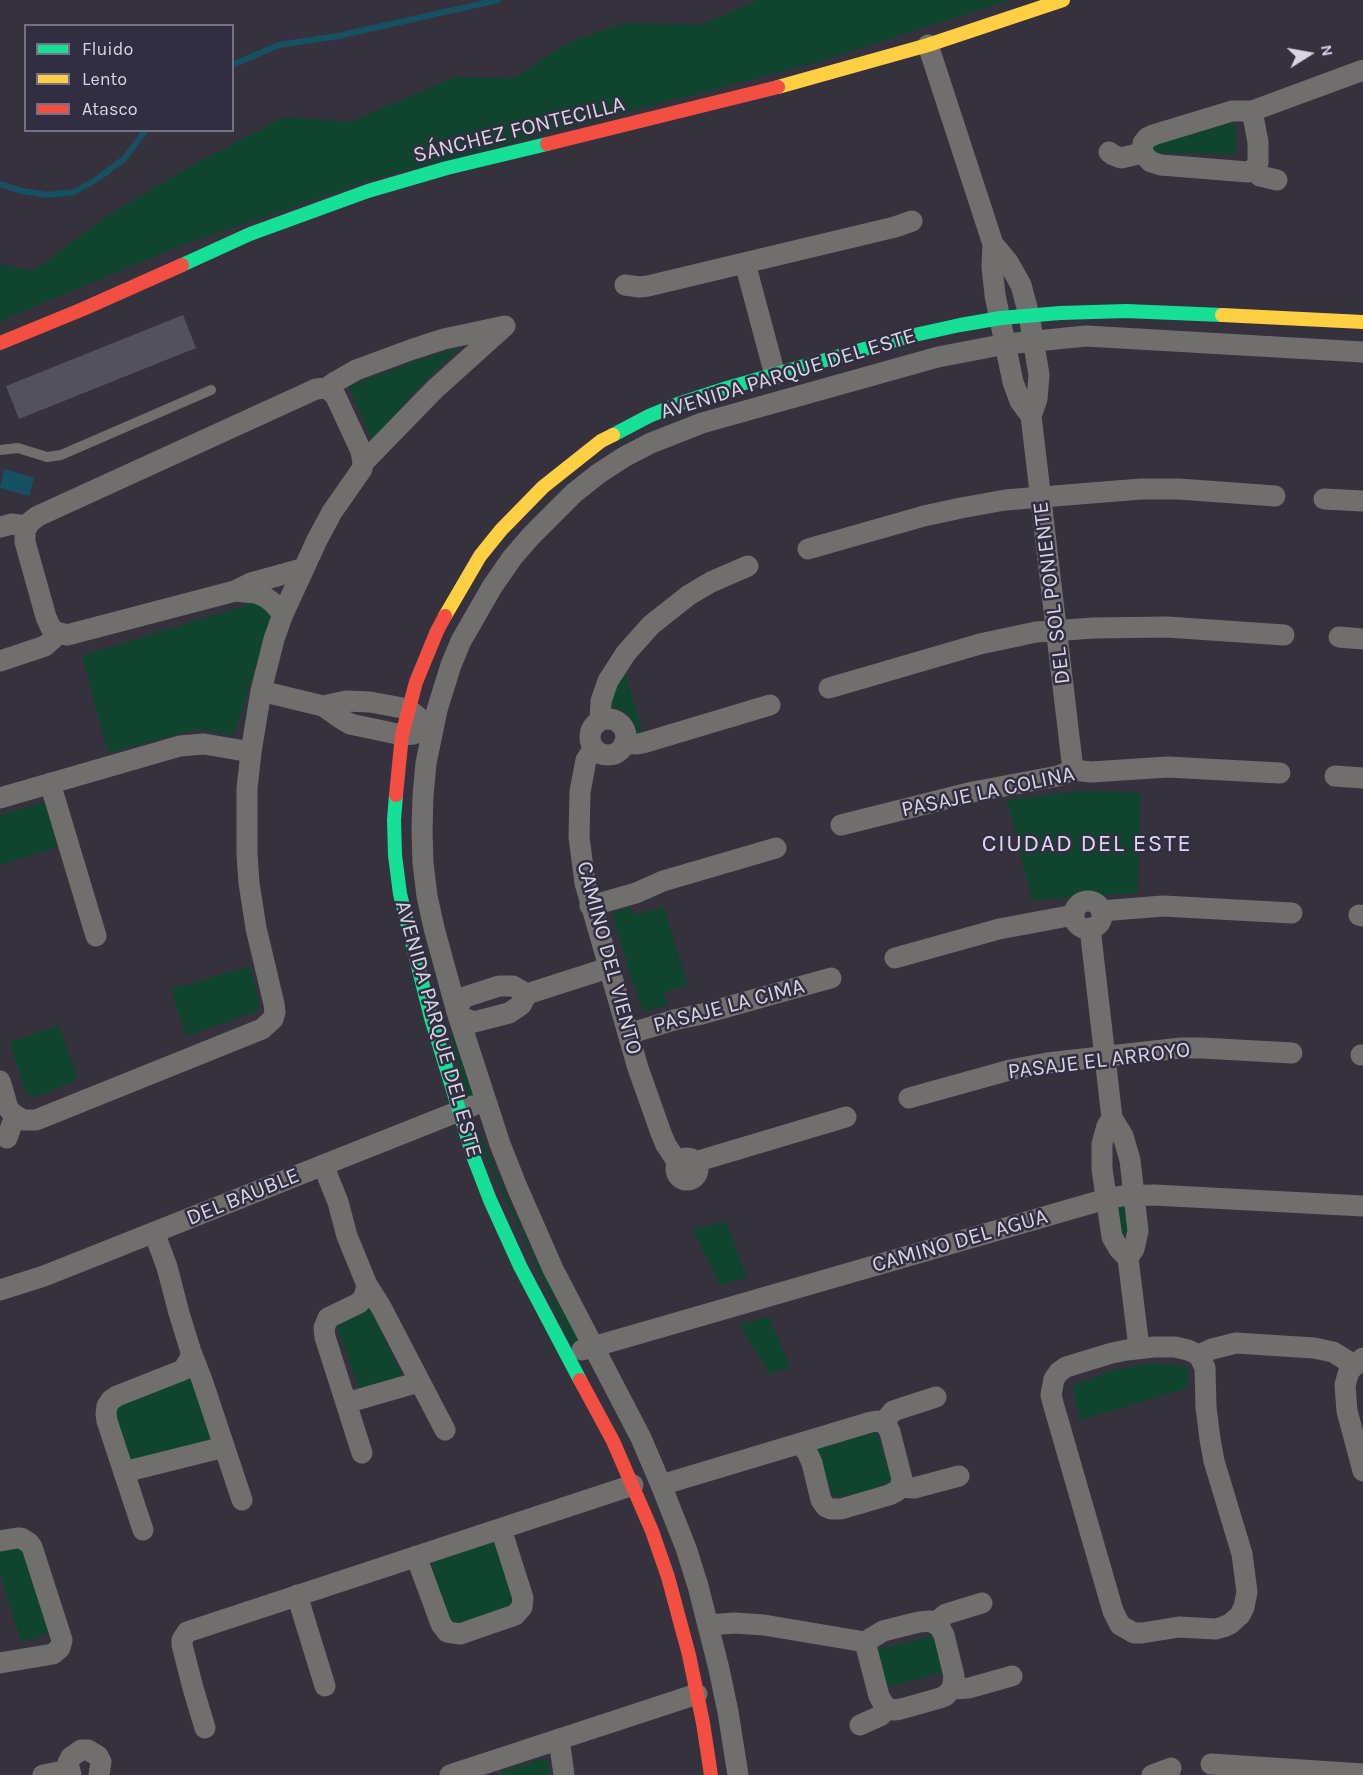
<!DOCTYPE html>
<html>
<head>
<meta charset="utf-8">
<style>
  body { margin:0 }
  #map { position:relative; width:1363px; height:1775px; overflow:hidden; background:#35323e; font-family:Karla,sans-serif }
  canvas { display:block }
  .legend { position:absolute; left:24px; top:24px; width:210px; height:108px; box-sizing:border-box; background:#322e42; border:2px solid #747182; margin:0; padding:8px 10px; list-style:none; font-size:18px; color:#d7d5e2 }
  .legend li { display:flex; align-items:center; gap:12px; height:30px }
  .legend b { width:30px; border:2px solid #747182 }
  .north { position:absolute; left:1279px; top:24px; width:60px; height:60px; -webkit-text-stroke:4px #322e42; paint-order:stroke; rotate:79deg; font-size:16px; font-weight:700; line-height:24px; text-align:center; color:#d7d5e2 }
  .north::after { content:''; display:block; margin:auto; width:21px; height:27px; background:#d7d5e2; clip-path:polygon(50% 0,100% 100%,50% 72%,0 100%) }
</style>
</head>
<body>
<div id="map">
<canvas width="1363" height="1775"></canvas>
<ul class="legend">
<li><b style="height:8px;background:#16e098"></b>Fluido</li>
<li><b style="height:8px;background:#ffcf43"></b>Lento</li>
<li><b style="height:8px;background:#f24e42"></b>Atasco</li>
</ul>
<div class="north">N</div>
</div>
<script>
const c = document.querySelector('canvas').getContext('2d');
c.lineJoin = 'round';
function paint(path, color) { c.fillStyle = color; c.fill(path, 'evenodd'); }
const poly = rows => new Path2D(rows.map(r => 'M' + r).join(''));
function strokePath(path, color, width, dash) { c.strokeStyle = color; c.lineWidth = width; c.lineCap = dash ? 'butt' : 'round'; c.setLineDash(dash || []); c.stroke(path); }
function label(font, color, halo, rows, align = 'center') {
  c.font = font + ' Karla,sans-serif'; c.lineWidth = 5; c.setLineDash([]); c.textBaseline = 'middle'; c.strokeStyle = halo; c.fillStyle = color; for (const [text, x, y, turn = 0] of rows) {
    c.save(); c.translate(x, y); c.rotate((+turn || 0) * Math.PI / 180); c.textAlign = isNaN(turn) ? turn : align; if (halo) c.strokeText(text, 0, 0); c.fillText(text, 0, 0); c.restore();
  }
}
const green = poly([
  [758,0,1010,0,818,62,373,179,177,247,0,321,0,264,34,271,101,220,190,166,284,117,351,122,455,77,514,78,569,42,625,23,700,25],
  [1229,121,1236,126,1237,153,1233,154,1148,153,1152,145],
  [460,347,409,398,373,444,349,386,427,357],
  [259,601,273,612,234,735,198,729,108,753,82,656],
  [624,667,642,731,637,732,629,715,611,705,613,684],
  [1082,791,1141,793,1138,893,1032,900,1007,800],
  [48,801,61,846,0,865,0,815],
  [630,907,634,915,664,907,688,985,664,992,667,1005,645,1012,639,1002,612,913],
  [250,966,260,1004,257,1011,186,1036,171,989],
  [59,1025,78,1079,34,1098,25,1091,10,1042],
  [450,1033,453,1035,474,1099,470,1104],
  [481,1135,528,1244,557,1302,578,1333,577,1342,571,1344,477,1137],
  [1128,1205,1130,1231,1126,1234,1122,1232,1113,1208],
  [726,1222,747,1278,720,1285,692,1228],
  [370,1309,403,1376,359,1389,336,1323],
  [768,1316,791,1368,769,1374,740,1325],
  [1154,1363,1189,1367,1188,1388,1080,1420,1073,1385,1114,1370],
  [183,1376,193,1380,211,1434,205,1444,136,1462,127,1459,114,1416,116,1403],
  [875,1430,892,1474,892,1480,887,1484,846,1496,839,1497,833,1494,813,1449],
  [494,1542,513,1596,512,1605,463,1625,454,1623,448,1618,433,1573,434,1562,441,1556],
  [22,1547,49,1633,21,1642,0,1573,0,1552],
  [933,1635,945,1670,942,1673,887,1687,877,1649,914,1641],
  [539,1759,548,1761,550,1775,499,1775,502,1772]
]);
const water = poly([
  [4,469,34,478,29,496,0,488]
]);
const stream = poly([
  [232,65,279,45,338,36,498,0],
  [0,184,22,191,47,195,74,192,97,179,124,159,146,130]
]);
const building = poly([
  [183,315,196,348,19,419,6,386]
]);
const lane = poly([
  [0,450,18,448,47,457,61,455,211,390]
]);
const street = poly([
  [928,45,993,244,1008,262,1021,285,1029,315,1039,375,1037,399,1031,416,1073,770],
  [1252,111,1258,142,1258,163,1253,170],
  [1109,152,1113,155,1121,158,1142,153],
  [1142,153,1143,143,1147,138,1153,135,1232,111,1252,111,1363,70],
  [1142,153,1151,162,1161,165,1248,172,1253,170],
  [1253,170,1260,176,1277,180],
  [993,244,992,267,995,295,1013,382,1020,401,1031,416],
  [745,263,775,375],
  [625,285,639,287,648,286,895,227,912,221],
  [327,388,335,382,356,370,413,349,444,339,505,326],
  [363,463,435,389,505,326],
  [1324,499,1363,501],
  [0,527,12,524,27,526],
  [808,549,924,516,961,508,1005,500,1141,489,1179,489,1275,496],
  [302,569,251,583,235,591,67,635,56,632,51,628,46,617,25,542,25,531,30,522,38,516,316,389,327,388],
  [235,591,256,593,265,597,272,602,283,614],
  [1339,637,1363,639],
  [0,661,45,646,54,638,56,632],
  [829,688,980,644,1036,632,1094,628,1167,627,1284,635],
  [261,691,323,706,346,701,370,702,408,709,419,718],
  [323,706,340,718,350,724,402,735,414,734],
  '590 737a18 18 0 1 1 36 0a18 18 0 1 1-36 0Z',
  [600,721,601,701,608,681,626,653,651,625,689,595,711,582,748,566],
  [624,743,637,744,643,743,770,705],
  [594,748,586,760,580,792,579,837,585,883,638,1068,661,1133,666,1145,678,1163],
  [1335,776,1363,778],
  [50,783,96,936],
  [0,798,180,746,204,744,251,752],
  [841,825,973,792,1058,776,1073,770,1091,772,1168,767,1280,773],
  '1074 915a14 14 0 1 1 28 0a14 14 0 1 1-28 0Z',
  [590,906,636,893,663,881,776,848],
  [1101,911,1163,906,1292,913],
  [1359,915,1363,916],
  [1090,928,1112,1118,1123,1136,1130,1160,1138,1231,1134,1249,1128,1258,1139,1348],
  [895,958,999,929,1074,915],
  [457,1012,461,1017,474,1022,509,1013,521,1005,527,994,608,968],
  [457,1012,461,1001,465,997,499,986,513,986,527,994],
  [628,1034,674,1020,702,1014,831,978],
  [1361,1055,1363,1055],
  [0,1081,8,1108,12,1113,23,1120,36,1120,262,1029,273,1019,275,1012,274,1004,256,928,249,883,247,854,247,789,251,752,261,691,274,639,283,614,317,540,332,512,362,469,363,463,361,451,335,395,327,388],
  [909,1098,1010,1070,1047,1063,1181,1048,1202,1048,1292,1053],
  [1112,1118,1107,1126,1102,1144,1102,1169,1112,1237,1119,1249,1128,1258],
  [7,1138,12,1124,18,1118],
  '676 1169a11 11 0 1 1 22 0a11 11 0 1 1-22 0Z',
  [695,1162,846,1117],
  [323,1165,338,1202,347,1236,367,1285,381,1307,445,1430],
  [154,1232,167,1267,179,1313,191,1352,202,1380,242,1500],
  [0,1290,44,1276,472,1106],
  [1154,1347,1175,1347,1188,1350,1199,1355,1205,1368,1206,1407,1210,1439,1214,1461,1242,1554,1247,1592,1244,1607,1240,1615,1230,1624,1223,1627,1216,1629,1179,1627,1142,1633,1134,1633,1120,1625,1113,1611,1053,1403,1051,1395,1054,1379,1059,1372,1066,1367,1112,1353,1127,1350,1154,1347],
  [582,1350,1106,1199,1122,1196,1154,1195,1363,1206],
  [1199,1355,1212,1349,1236,1343,1314,1348,1333,1352,1354,1365],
  [1363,1358,1349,1371,1345,1385,1347,1411,1363,1471],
  [346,1403,419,1382],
  [883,1423,893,1411,936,1397],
  [362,1453,325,1337,324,1328,328,1318,359,1303,364,1297,367,1285],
  [124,1472,224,1447],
  [661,1485,871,1422,877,1421,883,1423,887,1426,890,1432,902,1479,900,1487,897,1491,889,1495,841,1509,831,1509,826,1507,821,1500,812,1463,807,1452,800,1444],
  [900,1487,914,1488,959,1476],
  [143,1530,107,1421,106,1414,107,1406,111,1400,117,1396,183,1370,190,1359,191,1352],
  [0,1541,17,1538,21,1538,29,1543,32,1547,62,1640,60,1648,53,1654,0,1663],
  [416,1556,441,1624,447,1632,460,1634,515,1615,522,1607,523,1598,501,1529],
  [297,1595,325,1686],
  [935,1623,946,1614,982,1603],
  [708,1625,735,1623,764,1625,865,1642,883,1631,919,1622,930,1621,939,1626,944,1635,954,1676,952,1689,945,1696,940,1698,901,1709,894,1710,888,1708,884,1705,879,1696,865,1642],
  [952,1689,969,1688,1012,1676],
  [860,1725,880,1716,888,1708],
  [205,1728,193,1688,182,1645,182,1640,187,1632,633,1485],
  [559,1739,564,1775],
  [1211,1764,1363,1774],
  [43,1775,69,1770],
  [71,1775,68,1763,71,1757,81,1750,88,1750,98,1756,101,1762,99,1775],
  [450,1775,697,1694],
  [738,1775,728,1712,719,1669,698,1586,686,1548,661,1485,641,1438,553,1269,517,1187,500,1144,457,1012,434,928,427,896,423,863,422,830,423,796,426,763,437,710,451,665,461,641,492,587,512,558,531,536,574,493,598,474,624,457,651,443,702,423,938,357,1006,344,1086,336,1363,352],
  [1152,1775,1171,1768]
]);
const fast = poly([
  [182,265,250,234,368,191,447,168,547,144],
  [613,435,649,416,678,404,727,388,910,336,960,325,1001,318,1060,313,1126,311,1222,315],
  [396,795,394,820,395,855,400,894,431,1018,473,1156,490,1200,520,1266,580,1380]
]);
const slow = poly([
  [778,87,928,45,1063,0],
  [1222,315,1363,322],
  [445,616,480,556,501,530,543,487,601,441,613,435]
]);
const jam = poly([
  [547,144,778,87],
  [0,343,83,309,182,265],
  [396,795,402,735,416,682,437,631,445,616],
  [580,1380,613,1441,652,1531,668,1577,689,1655,703,1723,711,1775]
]);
const streetNames = [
  ["SÁNCHEZ FONTECILLA",519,130,-14],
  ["AVENIDA PARQUE DEL ESTE",788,374,-17],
  ["DEL SOL PONIENTE",1052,593,-97],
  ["PASAJE LA COLINA",988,792,-12],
  ["CAMINO DEL VIENTO",609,958,75],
  ["PASAJE LA CIMA",729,1006,-15],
  ["AVENIDA PARQUE DEL ESTE",438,1029,74],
  ["PASAJE EL ARROYO",1099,1061,-7],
  ["DEL BAUBLE",243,1197,-22],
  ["CAMINO DEL AGUA",960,1241,-16]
];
const neighbourhoodNames = [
  ["CIUDAD DEL ESTE",1087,844]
];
paint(green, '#0f452f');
paint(water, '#155162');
strokePath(stream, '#155162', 6);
paint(building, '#53515b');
strokePath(lane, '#716f6e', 10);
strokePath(street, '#716f6e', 21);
strokePath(fast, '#16e098', 14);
strokePath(slow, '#ffcf43', 14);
strokePath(jam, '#f24e42', 14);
label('22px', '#d7d5e2', '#322e42', streetNames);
c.letterSpacing = '1.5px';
label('24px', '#ddd8f2', '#322e42', neighbourhoodNames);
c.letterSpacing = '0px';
</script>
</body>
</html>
